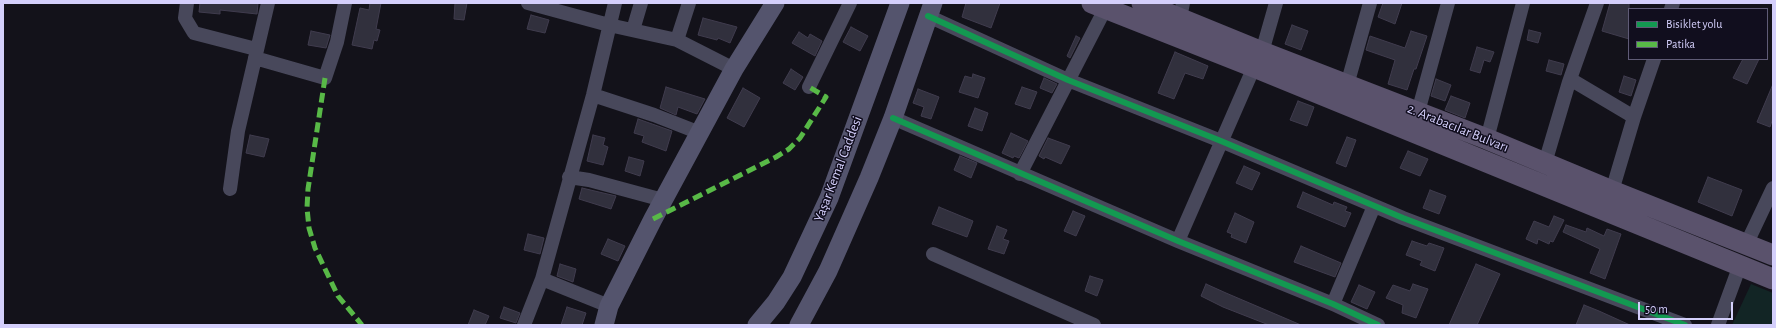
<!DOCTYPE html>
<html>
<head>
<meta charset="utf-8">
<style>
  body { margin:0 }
  #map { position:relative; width:1776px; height:328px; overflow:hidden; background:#13121a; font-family:"Alegreya Sans",sans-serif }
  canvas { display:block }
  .frame { position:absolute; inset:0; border:4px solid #d4cffb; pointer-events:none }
  .legend { position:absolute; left:1628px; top:8px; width:140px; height:52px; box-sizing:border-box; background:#110e1e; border:1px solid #5f5b76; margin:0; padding:5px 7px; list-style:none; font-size:12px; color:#d4cffb }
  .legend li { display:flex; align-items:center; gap:8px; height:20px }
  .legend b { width:20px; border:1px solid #5f5b76 }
  .scale { position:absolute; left:1638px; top:302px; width:95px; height:18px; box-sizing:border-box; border:2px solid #d4cffb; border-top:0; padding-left:5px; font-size:12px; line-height:14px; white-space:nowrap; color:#d4cffb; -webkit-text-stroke:3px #110e1e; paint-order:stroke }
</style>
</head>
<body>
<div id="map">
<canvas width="1776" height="328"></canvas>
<div class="frame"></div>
<ul class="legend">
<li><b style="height:5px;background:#139951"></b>Bisiklet yolu</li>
<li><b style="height:5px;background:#58b947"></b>Patika</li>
</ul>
<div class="scale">50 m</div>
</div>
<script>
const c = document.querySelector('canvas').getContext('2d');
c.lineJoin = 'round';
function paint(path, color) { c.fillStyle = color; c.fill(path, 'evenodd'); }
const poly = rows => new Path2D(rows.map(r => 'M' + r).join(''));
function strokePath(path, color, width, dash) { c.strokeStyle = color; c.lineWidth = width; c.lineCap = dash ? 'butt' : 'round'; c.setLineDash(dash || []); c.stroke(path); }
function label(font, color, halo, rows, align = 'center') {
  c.font = font + ' "Alegreya Sans",sans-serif'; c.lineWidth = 3; c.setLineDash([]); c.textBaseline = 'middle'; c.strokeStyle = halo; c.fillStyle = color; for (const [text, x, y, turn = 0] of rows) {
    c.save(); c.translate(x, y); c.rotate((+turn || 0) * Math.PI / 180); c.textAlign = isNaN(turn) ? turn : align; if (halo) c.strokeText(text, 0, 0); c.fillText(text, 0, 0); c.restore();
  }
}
const green = poly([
  [1751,284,1773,293,1773,325,1732,325]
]);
const building = poly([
  [200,3,258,3,257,14,220,10,220,14,199,12,200,3],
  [370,3,381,3,376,29,380,30,377,41,374,40,372,49,352,45,360,8,369,10,370,3],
  [455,3,467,3,464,20,454,19,455,3],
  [966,3,1000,3,991,28,962,17,966,3],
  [1383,3,1402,3,1395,24,1378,17,1383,3],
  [1610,3,1629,3,1629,39,1602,31,1610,3],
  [531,15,549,20,545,33,527,29,531,15],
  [703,18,737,27,730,43,718,38,717,40,698,35,703,18],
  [1292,25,1308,31,1301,50,1285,44,1292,25],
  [851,27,868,36,860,51,843,42,851,27],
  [1529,30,1541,33,1538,43,1527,40,1529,30],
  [311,31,330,35,326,48,308,45,311,31],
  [1411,31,1427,36,1416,69,1414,69,1407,90,1388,84,1395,60,1366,50,1370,36,1405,48,1411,31],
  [799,32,808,38,810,34,822,41,815,56,792,43,799,32],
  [1076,36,1080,38,1070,58,1067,56,1076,36],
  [1477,47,1494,52,1490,62,1484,60,1480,73,1470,70,1477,47],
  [1175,52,1208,66,1203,79,1185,73,1174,99,1158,93,1175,52],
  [1743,59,1759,59,1747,84,1733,78,1743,59],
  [1549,60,1564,64,1561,75,1546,71,1549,60],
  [791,69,803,77,795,90,783,83,791,69],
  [973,74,985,78,978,98,959,92,965,76,972,78,973,74],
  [1624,76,1636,80,1631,96,1619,92,1624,76],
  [1044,78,1057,84,1052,93,1040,88,1044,78],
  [1436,79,1451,85,1445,101,1431,96,1436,79],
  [1773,84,1773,118,1770,127,1757,122,1773,84],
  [666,87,705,99,697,114,678,107,676,115,660,108,666,87],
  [1022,87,1037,92,1030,109,1015,104,1022,87],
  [743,88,760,98,744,127,727,118,743,88],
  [918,89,939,97,931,119,921,116,924,107,913,103,918,89],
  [1451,96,1470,103,1465,118,1445,110,1451,96],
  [1298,101,1314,107,1307,126,1290,120,1298,101],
  [975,108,988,113,982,131,968,126,975,108],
  [638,119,672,131,666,151,642,142,644,136,634,133,638,119],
  [1011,133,1028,141,1019,158,1014,156,1013,158,1002,153,1011,133],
  [250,135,269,139,264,157,246,153,250,135],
  [593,135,605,138,603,145,608,147,603,165,587,161,593,135],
  [1347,137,1356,140,1346,167,1336,163,1347,137],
  [1048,138,1070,146,1061,164,1045,157,1044,159,1039,156,1048,138],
  [1408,151,1428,159,1420,176,1400,168,1408,151],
  [960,156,977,163,971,178,954,170,960,156],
  [629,157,644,161,640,176,625,171,629,157],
  [1244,166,1260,173,1252,190,1236,183,1244,166],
  [1708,177,1742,190,1732,216,1698,202,1708,177],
  [582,188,616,196,611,209,579,199,582,188],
  [1430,190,1446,196,1439,214,1423,208,1430,190],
  [1303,192,1333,205,1334,202,1347,207,1345,211,1351,213,1345,227,1297,207,1303,192],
  [939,207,973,221,967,237,932,224,939,207],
  [1073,211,1085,216,1076,236,1064,231,1073,211],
  [1235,213,1254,222,1246,243,1231,237,1232,234,1227,232,1235,213],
  [1554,216,1564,220,1553,242,1550,241,1549,244,1538,239,1537,244,1526,239,1534,221,1549,227,1554,216],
  [1566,225,1586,232,1587,228,1604,236,1607,229,1621,234,1605,279,1590,273,1600,249,1563,232,1566,225],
  [997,226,1007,230,1003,239,1009,241,1004,254,988,249,997,226],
  [528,234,544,238,540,254,524,250,528,234],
  [608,239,625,246,618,261,601,254,608,239],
  [1412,241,1427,246,1429,243,1444,248,1435,271,1420,265,1422,261,1406,255,1412,241],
  [1301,246,1341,263,1335,277,1294,262,1301,246],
  [560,264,576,269,573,282,557,276,560,264],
  [1476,264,1500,274,1477,325,1449,325,1476,264],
  [1090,276,1103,280,1097,296,1085,291,1090,276],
  [1206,284,1226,293,1301,325,1269,325,1223,307,1201,296,1206,284],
  [1413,284,1428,289,1416,318,1402,313,1403,305,1386,298,1393,285,1410,291,1413,284],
  [1359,285,1375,292,1367,309,1351,302,1359,285],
  [1584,305,1599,311,1630,325,1576,325,1584,305],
  [504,307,520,313,516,323,500,318,504,307],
  [567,307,586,313,582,325,561,325,567,307],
  [474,310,489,316,485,325,468,325,474,310]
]);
const street = poly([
  [187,3,185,18,194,33,256,49],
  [528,3,609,25,677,40,734,69],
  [1671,9,1673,3],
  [928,16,1068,80,1221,141,1403,218,1685,325],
  [1180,18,1183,3],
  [633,30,641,3],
  [677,40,689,3],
  [255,58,325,78,337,42,345,3],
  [1570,79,1634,117],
  [1347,85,1370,3],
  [809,87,850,3],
  [593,95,654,115,700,133],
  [1418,112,1448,3],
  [893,118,1178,241,1333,304,1378,325],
  [1487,139,1523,3],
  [1545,163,1569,82,1597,3],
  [1020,174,1103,13],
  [569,177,589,180,663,200],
  [230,189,238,131,268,3],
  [1612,191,1634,117,1654,59],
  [1178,241,1254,67,1262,52,1276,3],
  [1746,245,1773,188],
  [933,254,1094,325],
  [542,279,609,306],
  [1333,304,1374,206],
  [524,325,542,279,593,95,615,3],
  [1718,325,1740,265]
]);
const secondary = poly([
  [604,325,609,306,653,219,734,69,775,3],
  [757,325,776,302,792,277,829,198,900,3],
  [799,325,828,271,869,178,893,118,933,3]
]);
const primary = poly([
  [1092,3,1254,67,1773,279],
  [1142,3,1262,52,1487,139,1612,191,1773,255]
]);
const quiet = poly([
  [325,78,308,189,307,208,309,228,315,248,338,296,362,325],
  [653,219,776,157,789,149,800,138,826,97,809,87]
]);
const cycleway = poly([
  [928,16,1068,80,1221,141,1403,218,1685,325],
  [893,118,1178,241,1333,304,1378,325]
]);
const streetNames = [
  ["2. Arabacılar Bulvarı",1458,128,22],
  ["Yaşar Kemal Caddesi",838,169,-69]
];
paint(green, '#122525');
paint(building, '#31303d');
strokePath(building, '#403c4e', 1);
strokePath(street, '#48485b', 14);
strokePath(secondary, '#54546d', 19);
strokePath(primary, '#5a526c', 21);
strokePath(quiet, '#58b947', 5, [10, 5]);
strokePath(cycleway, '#139951', 6);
label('14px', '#d4cffb', '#110e1e', streetNames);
</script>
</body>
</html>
